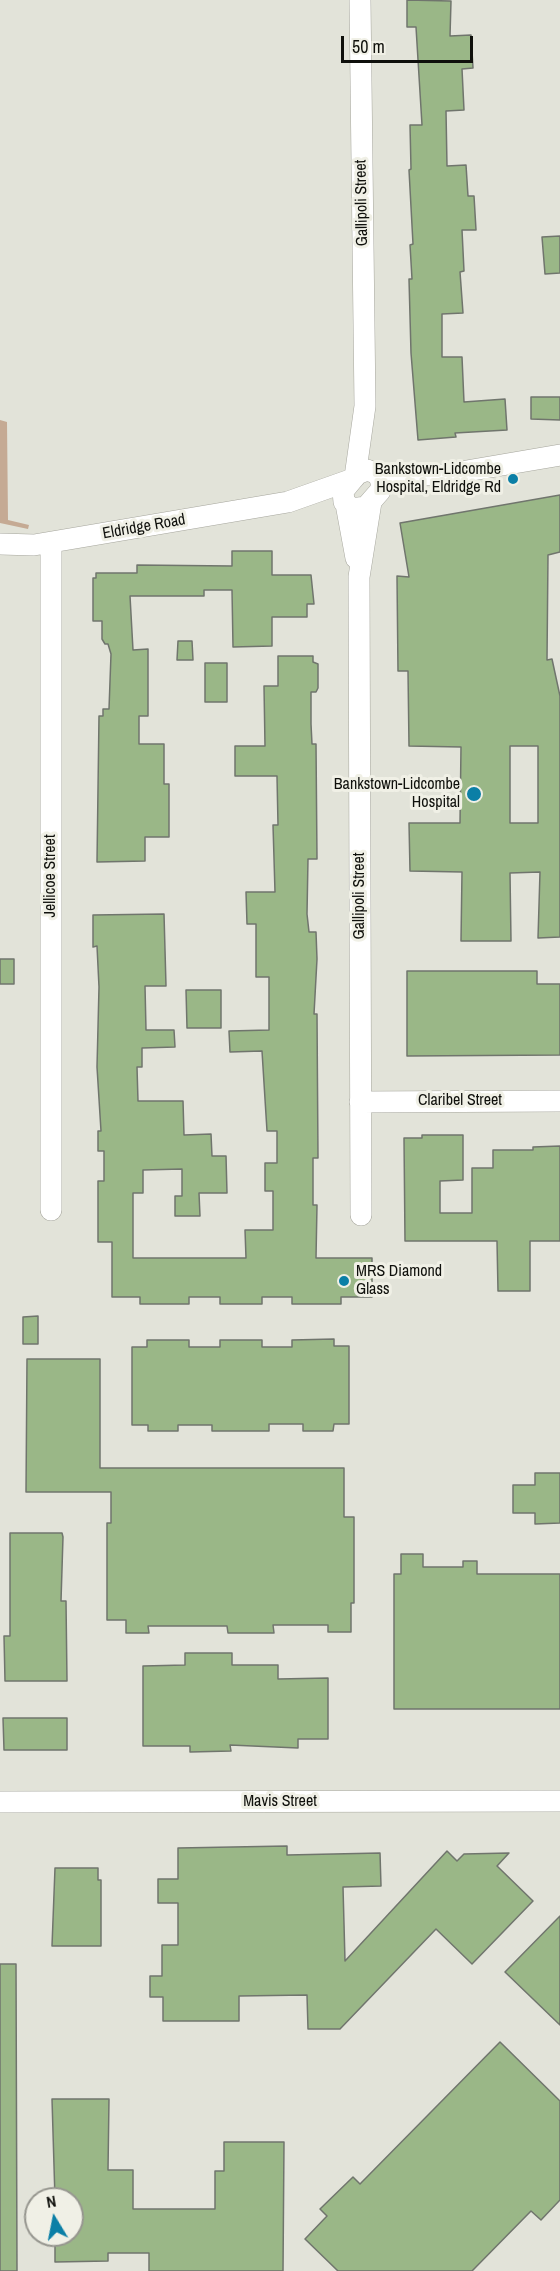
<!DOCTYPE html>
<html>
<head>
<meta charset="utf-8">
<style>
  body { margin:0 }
  #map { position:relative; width:560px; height:2271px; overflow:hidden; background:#e2e3d9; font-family:"Archivo Narrow",sans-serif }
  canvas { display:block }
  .north { position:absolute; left:24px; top:2187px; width:60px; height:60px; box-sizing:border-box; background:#f0f0e6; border:2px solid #96968f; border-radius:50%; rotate:350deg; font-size:16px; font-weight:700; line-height:24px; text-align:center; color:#0f100c }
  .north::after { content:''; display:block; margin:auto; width:21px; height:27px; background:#0b7fa6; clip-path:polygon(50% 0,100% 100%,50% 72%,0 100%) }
  .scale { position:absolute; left:341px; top:36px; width:132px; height:27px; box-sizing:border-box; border:3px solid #0f100c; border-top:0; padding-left:8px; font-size:18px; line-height:21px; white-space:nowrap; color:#0f100c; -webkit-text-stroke:4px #f0f0e6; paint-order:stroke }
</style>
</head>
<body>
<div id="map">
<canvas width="560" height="2271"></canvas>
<div class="north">N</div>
<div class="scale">50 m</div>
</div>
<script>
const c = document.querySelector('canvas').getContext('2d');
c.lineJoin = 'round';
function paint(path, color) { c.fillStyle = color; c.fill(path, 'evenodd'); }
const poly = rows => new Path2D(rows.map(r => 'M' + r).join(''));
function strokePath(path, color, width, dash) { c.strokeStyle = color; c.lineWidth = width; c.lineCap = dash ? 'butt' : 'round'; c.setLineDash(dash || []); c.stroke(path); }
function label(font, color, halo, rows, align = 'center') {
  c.font = font + ' "Archivo Narrow",sans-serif'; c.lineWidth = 6; c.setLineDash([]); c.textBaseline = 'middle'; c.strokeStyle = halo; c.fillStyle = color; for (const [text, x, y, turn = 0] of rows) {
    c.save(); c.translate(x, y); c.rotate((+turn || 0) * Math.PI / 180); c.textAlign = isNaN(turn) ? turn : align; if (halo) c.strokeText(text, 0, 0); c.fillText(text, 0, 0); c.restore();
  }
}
const green = poly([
  [0,420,7,422,8,520,29,525,28,529,0,523]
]);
const building = poly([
  [407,0,451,1,450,36,471,35,473,68,462,69,464,110,446,111,447,166,466,165,468,196,474,196,476,230,462,230,464,271,460,272,463,313,442,314,442,357,462,357,464,402,505,399,507,430,455,433,456,437,418,440,411,353,409,279,412,279,410,245,413,244,409,170,411,169,410,125,422,125,416,27,407,27,407,0],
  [560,236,560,273,545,274,542,237,560,236],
  [531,397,560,397,560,420,531,419,531,397],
  [560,495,560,552,548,555,547,660,552,659,560,696,560,937,538,938,540,872,510,873,511,941,461,941,462,872,410,871,409,823,460,823,461,747,409,746,408,671,398,671,397,576,409,577,400,523,560,495],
  [510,746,538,746,538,823,510,823,510,746],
  [232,551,272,551,272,575,311,575,314,604,307,604,307,617,272,617,272,646,233,647,232,590,204,590,204,596,130,596,133,650,148,649,148,716,139,716,139,744,164,744,164,784,169,784,169,837,145,837,145,861,97,862,99,716,103,716,103,709,109,709,111,654,108,644,105,644,102,639,102,621,93,621,93,578,96,578,96,573,137,573,137,565,232,566,232,551],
  [178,641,192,641,193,660,177,660,178,641],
  [278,656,313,656,313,662,318,664,318,688,316,692,311,692,311,724,312,744,316,744,317,859,308,859,307,914,309,932,316,932,317,959,314,1014,317,1014,318,1158,313,1158,313,1205,317,1205,316,1258,372,1258,372,1297,341,1297,341,1304,292,1304,292,1297,262,1297,262,1304,220,1304,220,1297,189,1297,189,1304,140,1304,140,1297,112,1297,112,1242,98,1242,98,1181,104,1181,104,1151,98,1151,98,1131,101,1131,97,1067,99,987,97,946,93,947,93,915,164,914,166,986,145,986,146,1030,174,1030,175,1047,142,1048,142,1067,137,1067,138,1101,183,1101,184,1135,211,1134,212,1156,226,1156,227,1193,199,1193,200,1216,175,1216,175,1196,182,1196,182,1169,143,1170,143,1193,133,1193,133,1258,246,1258,245,1230,273,1230,273,1191,265,1191,265,1163,277,1163,277,1131,267,1131,262,1051,230,1052,229,1031,269,1030,269,977,256,977,256,924,247,924,246,892,275,892,273,825,278,825,277,776,235,776,235,746,265,746,264,686,278,686,278,656],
  [205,663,227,663,227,702,205,702,205,663],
  [0,959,14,959,14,984,0,984,0,959],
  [407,971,537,971,537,984,560,984,560,1055,407,1056,407,971],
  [186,990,221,990,221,1028,187,1028,186,990],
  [422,1135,463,1135,463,1180,440,1181,440,1213,472,1213,472,1168,493,1168,493,1150,533,1150,533,1147,560,1146,560,1241,530,1241,530,1291,498,1291,497,1241,405,1241,404,1138,422,1138,422,1135],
  [38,1316,38,1344,23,1344,23,1317,38,1316],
  [334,1339,334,1346,349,1346,349,1424,334,1424,333,1431,303,1431,303,1424,269,1424,269,1431,212,1431,212,1425,178,1425,178,1431,148,1431,148,1425,132,1425,132,1347,147,1347,147,1340,189,1340,189,1347,220,1347,220,1340,262,1340,262,1347,292,1347,292,1340,334,1339],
  [27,1359,100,1359,100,1468,344,1468,344,1517,354,1517,354,1603,351,1603,351,1632,328,1632,328,1625,273,1625,274,1633,228,1633,227,1626,148,1626,149,1633,126,1633,126,1620,107,1620,107,1523,111,1523,111,1492,26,1492,27,1359],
  [535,1473,560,1473,560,1523,535,1524,535,1513,513,1513,513,1485,535,1485,535,1473],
  [10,1533,62,1533,63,1537,61,1601,66,1601,67,1681,5,1681,4,1636,10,1636,10,1533],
  [401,1554,423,1554,423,1567,463,1567,463,1561,477,1561,477,1574,560,1574,560,1709,394,1709,394,1574,401,1574,401,1554],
  [185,1653,232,1653,232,1665,278,1665,278,1679,328,1678,328,1739,298,1739,298,1748,230,1745,231,1751,190,1752,190,1746,143,1746,143,1666,185,1665,185,1653],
  [3,1718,67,1718,67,1750,4,1750,3,1718],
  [287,1846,287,1855,380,1853,381,1886,343,1887,345,1961,447,1851,457,1861,464,1854,509,1853,497,1866,533,1901,472,1964,436,1929,340,2029,308,2029,307,1995,239,1996,239,2021,163,2021,163,1997,150,1997,150,1976,162,1976,162,1945,178,1945,178,1903,158,1903,158,1879,178,1879,178,1848,287,1846],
  [55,1868,98,1868,98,1880,101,1880,101,1946,52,1946,55,1868],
  [560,1916,560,2025,505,1972,560,1916],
  [0,1964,16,1964,17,2271,0,2271,0,1964],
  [500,2042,560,2101,560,2200,541,2220,531,2211,472,2271,338,2271,305,2239,327,2216,320,2209,353,2177,360,2184,500,2042],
  [52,2099,109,2099,108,2170,133,2170,133,2209,215,2209,215,2171,224,2171,224,2142,284,2142,283,2271,149,2271,149,2253,108,2253,108,2261,55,2262,55,2235,72,2235,72,2199,55,2199,52,2099]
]);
const minor = poly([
  [367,470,378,474,382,484,380,491,366,507,352,509,344,502,343,491,357,474,367,470],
  [378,474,443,475,560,455],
  [355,477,365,406,360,0],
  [346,504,356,558],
  [51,543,51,1210],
  [0,544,34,545,288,502,353,479],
  [360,1102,560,1101],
  [361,1215,359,577,371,502],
  [0,1802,560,1801]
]);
const markers = [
  [513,479,6,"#0b7fa6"],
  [474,794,8,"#0b7fa6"],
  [344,1281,6,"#0b7fa6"]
];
const streetNames = [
  ["Gallipoli Street",362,203,-91],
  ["Eldridge Road",144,527,-10],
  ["Jellicoe Street",51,876,-90],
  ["Gallipoli Street",360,896,-90],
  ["Claribel Street",460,1101],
  ["Mavis Street",280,1802]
];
const poiNames = [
  ["Bankstown-Lidcombe",501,470],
  ["Hospital, Eldridge Rd",501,488],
  ["Bankstown-Lidcombe",460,785],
  ["Hospital",460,803],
  ["MRS Diamond",356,1272,"left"],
  ["Glass",356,1290,"left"]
];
paint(green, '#c5aa94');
paint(building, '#9ab787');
strokePath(building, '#70756d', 1.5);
strokePath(minor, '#a6a69d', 22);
strokePath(minor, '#fff', 21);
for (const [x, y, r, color] of markers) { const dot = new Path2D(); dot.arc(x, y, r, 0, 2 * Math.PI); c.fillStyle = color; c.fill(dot); strokePath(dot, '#f0f0e6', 2); }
label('16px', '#0f100c', '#f0f0e6', streetNames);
label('16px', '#0f100c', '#f0f0e6', poiNames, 'right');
</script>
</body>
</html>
